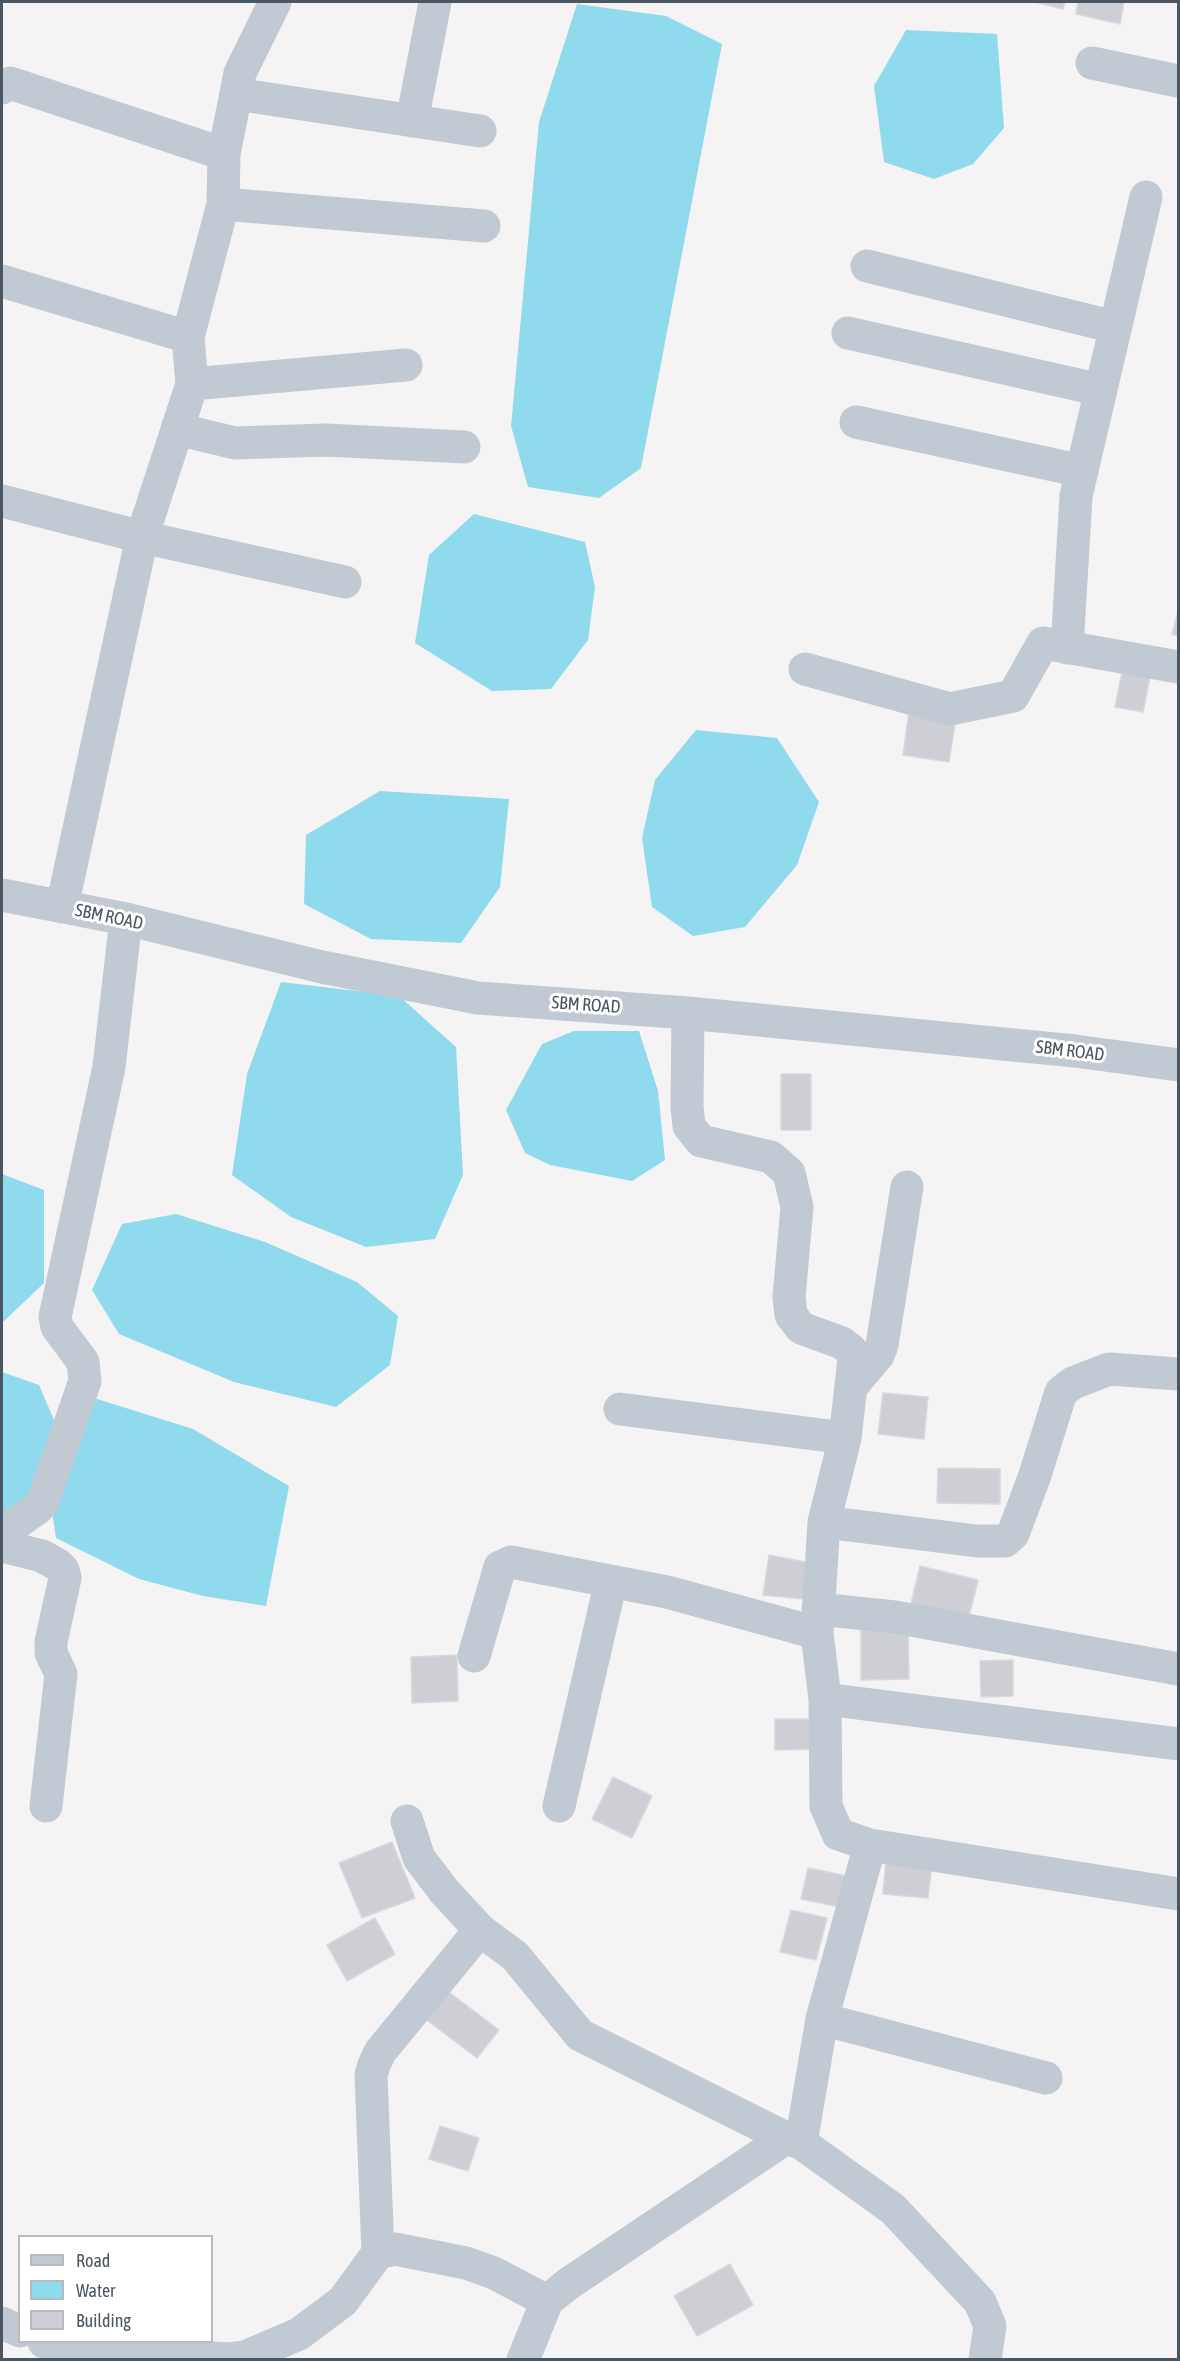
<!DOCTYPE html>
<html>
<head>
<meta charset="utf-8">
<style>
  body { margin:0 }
  #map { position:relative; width:1180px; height:2361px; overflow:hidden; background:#f5f3f3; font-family:"Asap Condensed",sans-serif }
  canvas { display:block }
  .frame { position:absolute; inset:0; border:3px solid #4a5661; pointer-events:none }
  .legend { position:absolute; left:18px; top:2235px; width:195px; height:108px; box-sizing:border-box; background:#fff; border:2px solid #b7bbc0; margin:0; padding:8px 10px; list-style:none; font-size:18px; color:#4a5661 }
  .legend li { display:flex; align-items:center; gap:12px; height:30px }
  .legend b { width:30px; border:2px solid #b7bbc0 }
</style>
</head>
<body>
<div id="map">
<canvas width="1180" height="2361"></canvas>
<div class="frame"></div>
<ul class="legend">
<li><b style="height:8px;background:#c1cad2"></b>Road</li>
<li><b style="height:16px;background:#90daee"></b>Water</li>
<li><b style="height:16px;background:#cdcfd5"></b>Building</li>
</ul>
</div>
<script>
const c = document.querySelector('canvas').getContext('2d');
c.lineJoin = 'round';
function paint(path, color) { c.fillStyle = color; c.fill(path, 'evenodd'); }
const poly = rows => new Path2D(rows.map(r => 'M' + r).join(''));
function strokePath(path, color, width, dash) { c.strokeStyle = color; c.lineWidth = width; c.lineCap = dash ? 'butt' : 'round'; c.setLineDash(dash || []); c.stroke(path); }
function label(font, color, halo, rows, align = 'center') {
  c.font = font + ' "Asap Condensed",sans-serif'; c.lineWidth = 6; c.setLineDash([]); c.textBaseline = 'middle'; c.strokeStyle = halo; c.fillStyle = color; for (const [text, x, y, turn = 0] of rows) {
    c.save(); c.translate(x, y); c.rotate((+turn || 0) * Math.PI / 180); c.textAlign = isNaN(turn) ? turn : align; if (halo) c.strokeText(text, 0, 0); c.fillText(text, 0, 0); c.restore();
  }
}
const water = poly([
  [577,4,666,16,722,44,641,468,599,498,528,487,511,426,539,122],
  [906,30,997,34,1004,128,973,164,934,179,884,162,874,86],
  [474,514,585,542,595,587,588,640,551,689,492,691,415,643,429,555],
  [696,730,777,738,819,802,797,865,745,927,693,936,652,907,642,838,655,780],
  [380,791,509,799,500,887,461,943,371,939,304,904,306,835],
  [281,982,399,996,456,1047,463,1175,435,1239,366,1247,291,1217,232,1175,247,1074],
  [574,1031,639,1031,658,1091,665,1160,632,1181,550,1165,525,1153,506,1110,542,1044],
  [2,1174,44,1190,44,1283,2,1323],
  [176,1214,265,1242,357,1282,398,1316,390,1365,336,1407,234,1382,119,1334,92,1290,122,1224],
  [2,1372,39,1385,54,1420,26,1508,2,1513],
  [94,1398,193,1429,289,1486,266,1606,203,1596,139,1579,56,1538,47,1478]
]);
const building = poly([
  [1035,2,1065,2,1063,9,1035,2],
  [1078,2,1124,2,1120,24,1076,14,1078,2],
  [1178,612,1178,636,1172,634,1178,612],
  [1124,662,1152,667,1143,712,1115,707,1124,662],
  [909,711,956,717,949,762,903,755,909,711],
  [781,1074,811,1074,811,1130,781,1130,781,1074],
  [883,1393,928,1397,924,1439,878,1434,883,1393],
  [938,1468,1000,1469,1000,1504,937,1503,938,1468],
  [769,1555,816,1564,814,1600,763,1595,769,1555],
  [920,1566,978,1580,968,1621,910,1608,920,1566],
  [861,1619,908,1622,909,1679,861,1680,861,1619],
  [457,1655,458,1701,412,1703,411,1657,457,1655],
  [1013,1660,1013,1696,981,1697,980,1661,1013,1660],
  [775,1719,822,1719,823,1749,775,1750,775,1719],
  [613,1777,652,1796,632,1838,592,1819,613,1777],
  [392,1842,415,1898,362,1918,339,1863,392,1842],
  [886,1859,932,1863,928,1898,883,1894,886,1859],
  [808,1868,857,1878,850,1909,801,1899,808,1868],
  [791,1910,827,1918,816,1960,780,1952,791,1910],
  [375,1918,395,1954,347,1981,327,1945,375,1918],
  [446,1990,499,2030,477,2058,424,2018,446,1990],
  [440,2126,479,2138,468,2171,429,2159,440,2126],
  [730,2264,753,2305,697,2336,674,2296,730,2264]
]);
const minor = poly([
  [1092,63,1178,81],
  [2,88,10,83,224,154],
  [236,94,480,131],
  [412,121,435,2],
  [223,204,484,226],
  [867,266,1115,327],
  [2,281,188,337],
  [848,333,1101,390],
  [192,384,188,337,223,204,224,154,240,73,275,2],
  [856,422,1082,471],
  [177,429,235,443,326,440,464,447],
  [2,501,142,537,345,582],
  [1067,648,1076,496,1146,197],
  [805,669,950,709,1013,696,1043,643,1178,667],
  [2,895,126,919,322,967,478,998,688,1013,1075,1051,1178,1065],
  [62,907,142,537,192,384,406,365],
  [688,1013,687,1107,689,1126,701,1141,771,1157,789,1173,797,1207,789,1297,791,1315,801,1328,842,1343,851,1350,854,1360,845,1438,824,1522,817,1633,825,1699,826,1806,838,1834,870,1845,1178,1894],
  [851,1387,878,1355,882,1345,907,1187],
  [620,1409,845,1438],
  [824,1522,977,1541,1005,1541,1013,1534,1035,1475,1061,1392,1073,1383,1109,1369,1178,1374],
  [2,1533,38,1508,43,1501,85,1381,83,1362,57,1327,55,1317,109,1067,126,919],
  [2,1546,42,1556,58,1565,63,1570,65,1578,51,1642,51,1653,61,1674,46,1806],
  [818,1609,895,1617,1178,1669],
  [474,1656,500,1567,511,1562,667,1592,817,1633],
  [825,1699,1178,1744],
  [559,1806,611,1581],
  [407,1821,419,1858,444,1891,480,1930,515,1956,580,2035,786,2138,801,2143,893,2209,980,2302,990,2326,985,2360],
  [822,2019,1046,2078],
  [801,2143,822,2019,870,1845],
  [378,2253,371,2075,374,2065,380,2052,480,1930],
  [2,2323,20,2331],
  [44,2342,66,2351,82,2355,184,2356,228,2359,245,2357,299,2334,343,2301,378,2253,395,2249,466,2263,494,2273,547,2301],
  [523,2360,547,2301,568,2284,786,2138]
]);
const streetNames = [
  ["SBM ROAD",109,917,12],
  ["SBM ROAD",586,1005,4],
  ["SBM ROAD",1070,1051,7]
];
paint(water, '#90daee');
paint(building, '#cdcfd5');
strokePath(building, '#d7d9de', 1.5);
strokePath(minor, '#c1cad2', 33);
label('18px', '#4a5661', '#fff', streetNames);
</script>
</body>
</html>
